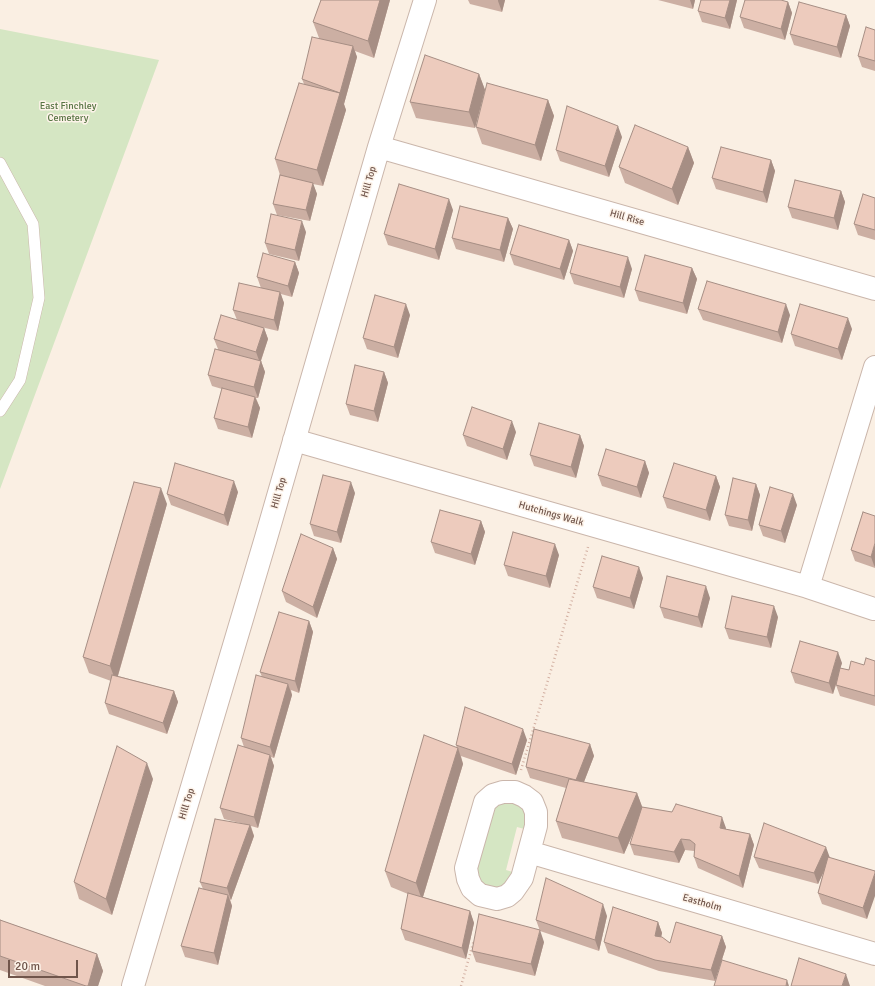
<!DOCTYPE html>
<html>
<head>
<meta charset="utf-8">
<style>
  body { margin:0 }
  #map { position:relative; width:875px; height:986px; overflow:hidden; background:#faefe3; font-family:Signika,sans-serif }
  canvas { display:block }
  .scale { position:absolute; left:8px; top:960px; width:70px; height:18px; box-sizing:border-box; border:2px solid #70554b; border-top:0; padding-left:5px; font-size:12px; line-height:14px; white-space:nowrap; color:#70554b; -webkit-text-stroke:3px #fdf3e9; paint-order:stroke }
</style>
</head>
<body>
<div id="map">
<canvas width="875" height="986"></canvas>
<div class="scale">20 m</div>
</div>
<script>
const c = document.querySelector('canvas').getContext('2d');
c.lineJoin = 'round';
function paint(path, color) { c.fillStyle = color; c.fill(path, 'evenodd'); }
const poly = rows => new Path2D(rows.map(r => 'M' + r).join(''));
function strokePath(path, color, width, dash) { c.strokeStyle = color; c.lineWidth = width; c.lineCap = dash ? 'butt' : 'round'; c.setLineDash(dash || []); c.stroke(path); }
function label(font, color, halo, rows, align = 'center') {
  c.font = font + ' Signika,sans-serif'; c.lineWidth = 3; c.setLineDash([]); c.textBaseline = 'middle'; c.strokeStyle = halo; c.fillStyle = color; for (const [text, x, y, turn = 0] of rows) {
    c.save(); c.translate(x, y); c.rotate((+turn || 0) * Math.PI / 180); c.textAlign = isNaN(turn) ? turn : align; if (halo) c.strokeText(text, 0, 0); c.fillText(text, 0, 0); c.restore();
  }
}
const green = poly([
  [0,29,159,60,0,489],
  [504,799,526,807,528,830,517,827,506,870,516,873,503,889,478,884,475,860,491,806]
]);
const path = poly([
  [521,770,588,547],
  [461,986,474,940]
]);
const service = poly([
  [0,163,33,224,39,298,20,380,0,411]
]);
const minor = poly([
  [379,147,875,289],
  [294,440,808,587,875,367],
  [808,587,874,609],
  [503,792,515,792,524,796,532,802,536,812,536,826,522,878,513,891,507,896,497,899,480,895,472,888,468,879,466,868,485,802,493,795,503,792],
  [529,852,875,954],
  [133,986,266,538,379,147,425,0]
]);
const wall = poly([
  [321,0,390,0,374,58,355,51,357,57,344,104,346,110,323,186,313,184,317,194,310,221,277,215,273,204,280,175,275,159,304,84,302,79,319,38,313,22],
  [468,0,505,0,502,12,470,4],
  [658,0,695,0,693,9],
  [737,0,730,29,702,22,698,11],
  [788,2,792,13,785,40,744,28,740,17],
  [846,15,850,26,841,58,794,45,790,34],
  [875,30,875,71,862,67,858,56],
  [479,74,485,90,475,128,416,118,410,102],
  [548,100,554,116,541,161,482,144,476,127],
  [622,137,609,177,560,161,556,150],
  [688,147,694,163,678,205,625,183,619,167],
  [771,160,775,171,767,203,716,189,712,178],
  [841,191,845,202,838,230,792,218,788,207],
  [875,198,875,240,858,235,854,224],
  [453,210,439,260,388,245,384,234],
  [508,218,513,229,504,262,456,249,452,238],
  [306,232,299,261,269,254,265,243],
  [569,240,573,251,564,280,514,265,510,254],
  [295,262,299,273,292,297,281,294,284,303,278,331,261,327,264,328,268,339,261,361,265,372,258,398,256,398,260,408,252,438,218,429,214,418,222,389,212,386,208,375,218,349,214,339,237,320,233,310,261,288,257,277],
  [692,268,697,279,687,314,639,301,635,290],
  [632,269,624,298,574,284,570,273],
  [698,309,790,315,782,343,703,320],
  [410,315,398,358,367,349,363,338],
  [852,329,842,360,795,346,791,334],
  [384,372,388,383,378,422,350,415,346,404],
  [516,432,507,460,467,446,463,435],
  [580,435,584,446,576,478,534,466,530,455],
  [645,461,649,473,641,498,602,486,598,475],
  [716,476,720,487,710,521,667,508,663,497],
  [756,484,760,495,752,531,729,526,725,515],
  [238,492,228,526,171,505,167,494],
  [355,493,341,543,314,536,310,524],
  [167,504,118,676,174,691,178,702,167,734,109,714,105,703,111,681,89,673,83,657],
  [797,505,785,543,763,536,759,525],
  [863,512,875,568,855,561,851,550],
  [481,521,485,532,475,565,435,553,431,542],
  [333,548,337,559,317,618,286,602,282,591],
  [559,555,550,588,508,576,504,565],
  [643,578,634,609,597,598,593,587],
  [710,598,702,628,664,618,660,607],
  [778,617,771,648,729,639,725,628],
  [309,621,313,632,299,693,291,690,292,695,274,758,271,757,274,766,258,828,251,826,254,836,231,900,230,899,232,906,218,965,185,957,181,946,203,889,200,882,244,824,224,819,220,808,244,747,241,738,262,677,260,672],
  [875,661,875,706,840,696,836,685,833,694,795,683,791,672,842,663,840,668,849,670],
  [527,740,516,775,461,756,463,764,423,897,470,911,474,923,466,959,405,940,401,929,408,894,391,887,385,871,457,748,456,745],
  [590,744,594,756,584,782,637,793,642,807,726,829,750,834,754,845,743,888,698,868,694,857,694,851,685,850,679,863,634,855,630,844,633,834,624,854,562,838,556,821,566,788,530,778,526,767],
  [153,779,112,915,79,899,74,882],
  [754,857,830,858,875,871,867,919,822,904,818,893,823,873,818,884,759,868],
  [607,916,599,951,540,931,536,920],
  [0,920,97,954,103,971,98,986,45,986,0,970],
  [658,922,662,933,661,937,670,943,722,936,726,947,715,981,659,971,608,953,604,942],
  [544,942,535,976,476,962,472,951]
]);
const shadedWall = poly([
  [380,0,390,0,374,58,368,41],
  [498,0,505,0,502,12,498,1],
  [690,0,695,0,693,9],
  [730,0,737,0,730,29,725,18],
  [788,2,792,13,785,40,781,29],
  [846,15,850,26,841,58,837,47],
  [353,46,357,57,344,104,340,93],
  [479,74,485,90,475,128,469,112],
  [340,93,346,110,323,186,317,170],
  [548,100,554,116,541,161,535,145],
  [618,126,622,137,609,177,605,166],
  [688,147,694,163,678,205,672,189],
  [771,160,775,171,767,203,763,192],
  [313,183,317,194,310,221,306,210],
  [841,191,845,202,838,230,834,218],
  [449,199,453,210,439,260,435,249],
  [508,218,513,229,504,262,500,250],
  [302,221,306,232,299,261,295,250],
  [569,240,573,251,564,280,560,269],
  [628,257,632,269,624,298,620,287],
  [295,262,299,273,292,297,288,286],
  [692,268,697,279,687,314,683,303],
  [280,292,284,303,278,331,274,320],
  [406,304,410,315,398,358,394,347],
  [786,304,790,315,782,343,778,332],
  [848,318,852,329,842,360,838,349],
  [264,328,268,339,260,363,256,352],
  [261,361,265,372,258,398,254,387],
  [384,372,388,383,378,422,374,411],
  [255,397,260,408,252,438,248,427],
  [512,421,516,432,507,460,503,449],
  [580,435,584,446,576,478,571,467],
  [645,461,649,473,641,498,637,487],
  [716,476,720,487,710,521,706,510],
  [234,481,238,492,228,526,224,515],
  [351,482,355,493,341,543,337,532],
  [756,484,760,495,752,531,748,520],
  [161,488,167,504,116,682,110,666],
  [793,494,797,505,785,543,781,531],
  [481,521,485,532,475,565,471,554],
  [875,543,875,568,871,557],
  [555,544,559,555,550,588,546,576],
  [333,548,337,559,317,618,313,607],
  [639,567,643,578,634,609,630,598],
  [706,586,710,598,702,628,698,617],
  [774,606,778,617,771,648,767,637],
  [309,621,313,632,299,693,295,681],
  [838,652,842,663,833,694,829,683],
  [288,684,292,695,274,758,270,747],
  [174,691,178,702,167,734,163,723],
  [523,729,527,740,516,775,512,764],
  [590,744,594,756,580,792,576,780],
  [458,748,463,764,422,900,416,883],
  [270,755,274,766,258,828,254,817],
  [147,763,153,779,112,915,106,899],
  [637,793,643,809,624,854,618,838],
  [722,817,726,828,724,839,720,828],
  [250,825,254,836,231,900,227,888],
  [750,834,754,845,743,888,739,876],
  [681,839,685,850,679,863,674,852],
  [826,847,830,858,818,884,814,873],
  [875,873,875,896,867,919,863,908],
  [228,895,232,906,218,965,214,953],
  [603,904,607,916,599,951,595,940],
  [470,911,474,923,466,959,462,948],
  [658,922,662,933,659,947,655,936],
  [540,930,544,942,535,976,531,964],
  [722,936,726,947,715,981,711,970],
  [97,954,103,971,98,986,88,986],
  [846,974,850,986,842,986],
  [787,980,789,986,786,986]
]);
const building = poly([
  [321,0,380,0,368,41,313,22,321,0],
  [701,0,730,0,725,18,698,11,701,0],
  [745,0,781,0,788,2,781,29,740,17,745,0],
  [799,2,846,15,837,47,790,34,799,2],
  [866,27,875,30,875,61,858,56,866,27],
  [312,37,353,46,340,93,302,79,312,37],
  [425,55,479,74,469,112,410,102,425,55],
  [299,83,340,93,317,170,275,159,299,83],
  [487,83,548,100,535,145,476,127,487,83],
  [567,106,618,126,605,166,556,150,567,106],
  [635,125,688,147,672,189,619,167,635,125],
  [721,147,771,160,763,192,712,178,721,147],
  [280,175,313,183,306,210,273,204,280,175],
  [795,180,841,191,834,218,788,207,795,180],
  [399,184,449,199,435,249,384,234,399,184],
  [863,194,875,198,875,230,854,224,863,194],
  [460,206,508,218,500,250,452,238,460,206],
  [271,214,302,221,295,250,265,243,271,214],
  [519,225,569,240,560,269,510,254,519,225],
  [578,244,628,257,620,287,570,273,578,244],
  [263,253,295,262,288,286,257,277,263,253],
  [645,255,692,268,683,303,635,290,645,255],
  [707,281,786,304,778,332,698,309,707,281],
  [239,283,280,292,274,320,233,310,239,283],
  [375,295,406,304,394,347,363,338,375,295],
  [800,304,848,318,838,349,791,334,800,304],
  [221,315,264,328,256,352,214,339,221,315],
  [215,349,261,361,254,387,208,375,215,349],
  [355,365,384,372,374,411,346,404,355,365],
  [222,388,255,397,248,427,214,418,222,388],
  [472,407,512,421,503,449,463,435,472,407],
  [539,423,580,435,571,467,530,455,539,423],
  [606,449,645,461,637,487,598,475,606,449],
  [175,463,234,481,224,515,167,494,175,463],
  [674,463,716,476,706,510,663,497,674,463],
  [323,475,351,482,337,532,310,524,323,475],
  [733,478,756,484,748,520,725,515,733,478],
  [134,482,161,488,110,666,83,657,134,482],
  [770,487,793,494,781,531,759,525,770,487],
  [440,510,481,521,471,554,431,542,440,510],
  [863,512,875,516,875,543,871,557,851,550,863,512],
  [513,532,555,544,546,576,504,565,513,532],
  [301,534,333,548,313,607,282,591,301,534],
  [602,556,639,567,630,598,593,587,602,556],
  [667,576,706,586,698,617,660,607,667,576],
  [732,596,774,606,767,637,725,628,732,596],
  [279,612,309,621,295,681,260,672,279,612],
  [800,641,838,652,829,683,791,672,800,641],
  [866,658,875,661,875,696,836,685,840,668,849,670,851,661,864,665,866,658],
  [112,675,174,691,163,723,105,703,112,675],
  [256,675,288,684,270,747,241,738,256,675],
  [465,707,523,729,512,764,456,745,465,707],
  [534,729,590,744,576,780,526,767,534,729],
  [424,735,458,748,416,883,385,871,424,735],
  [238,745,270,755,254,817,220,808,238,745],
  [117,746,147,763,106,899,74,882,117,746],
  [569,779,637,793,618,838,556,821,569,779],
  [676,804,722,817,720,828,750,834,739,876,694,857,695,844,690,840,681,839,674,852,630,844,642,807,672,812,676,804],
  [215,819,250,825,227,888,200,882,215,819],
  [764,823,826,847,814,873,754,857,764,823],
  [828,857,875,871,875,873,863,908,818,893,828,857],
  [546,878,603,904,595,940,536,920,546,878],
  [199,888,228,895,214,953,181,946,199,888],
  [408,893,470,911,462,948,401,929,408,893],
  [613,907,658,922,655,936,662,937,670,943,676,922,722,936,711,970,655,960,604,942,613,907],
  [479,914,540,930,531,964,472,951,479,914],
  [0,920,97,954,88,986,86,986,0,956,0,920],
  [799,958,846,974,842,986,791,986,799,958],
  [722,960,787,980,786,986,714,986,722,960]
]);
const parkNames = [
  ["East Finchley",68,106],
  ["Cemetery",68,118]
];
const streetNames = [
  ["Hill Top",369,182,-74],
  ["Hill Rise",627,218,16],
  ["Hill Top",279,493,-74],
  ["Hutchings Walk",551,514,16],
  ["Hill Top",187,804,-73],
  ["Eastholm",702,903,16]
];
paint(green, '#d5e6c3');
strokePath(service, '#cab6ab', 12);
strokePath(minor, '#cab6ab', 24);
strokePath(path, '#d2afa1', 2.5, [1, 3]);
strokePath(service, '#fff', 11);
strokePath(minor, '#fff', 22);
paint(wall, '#ccafa3');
paint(shadedWall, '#a68e84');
paint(building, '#edcbbd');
strokePath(building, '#a68e84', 1);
label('10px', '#587544', '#fdf3e9', parkNames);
label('10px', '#70554b', '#fdf3e9', streetNames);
</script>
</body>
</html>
